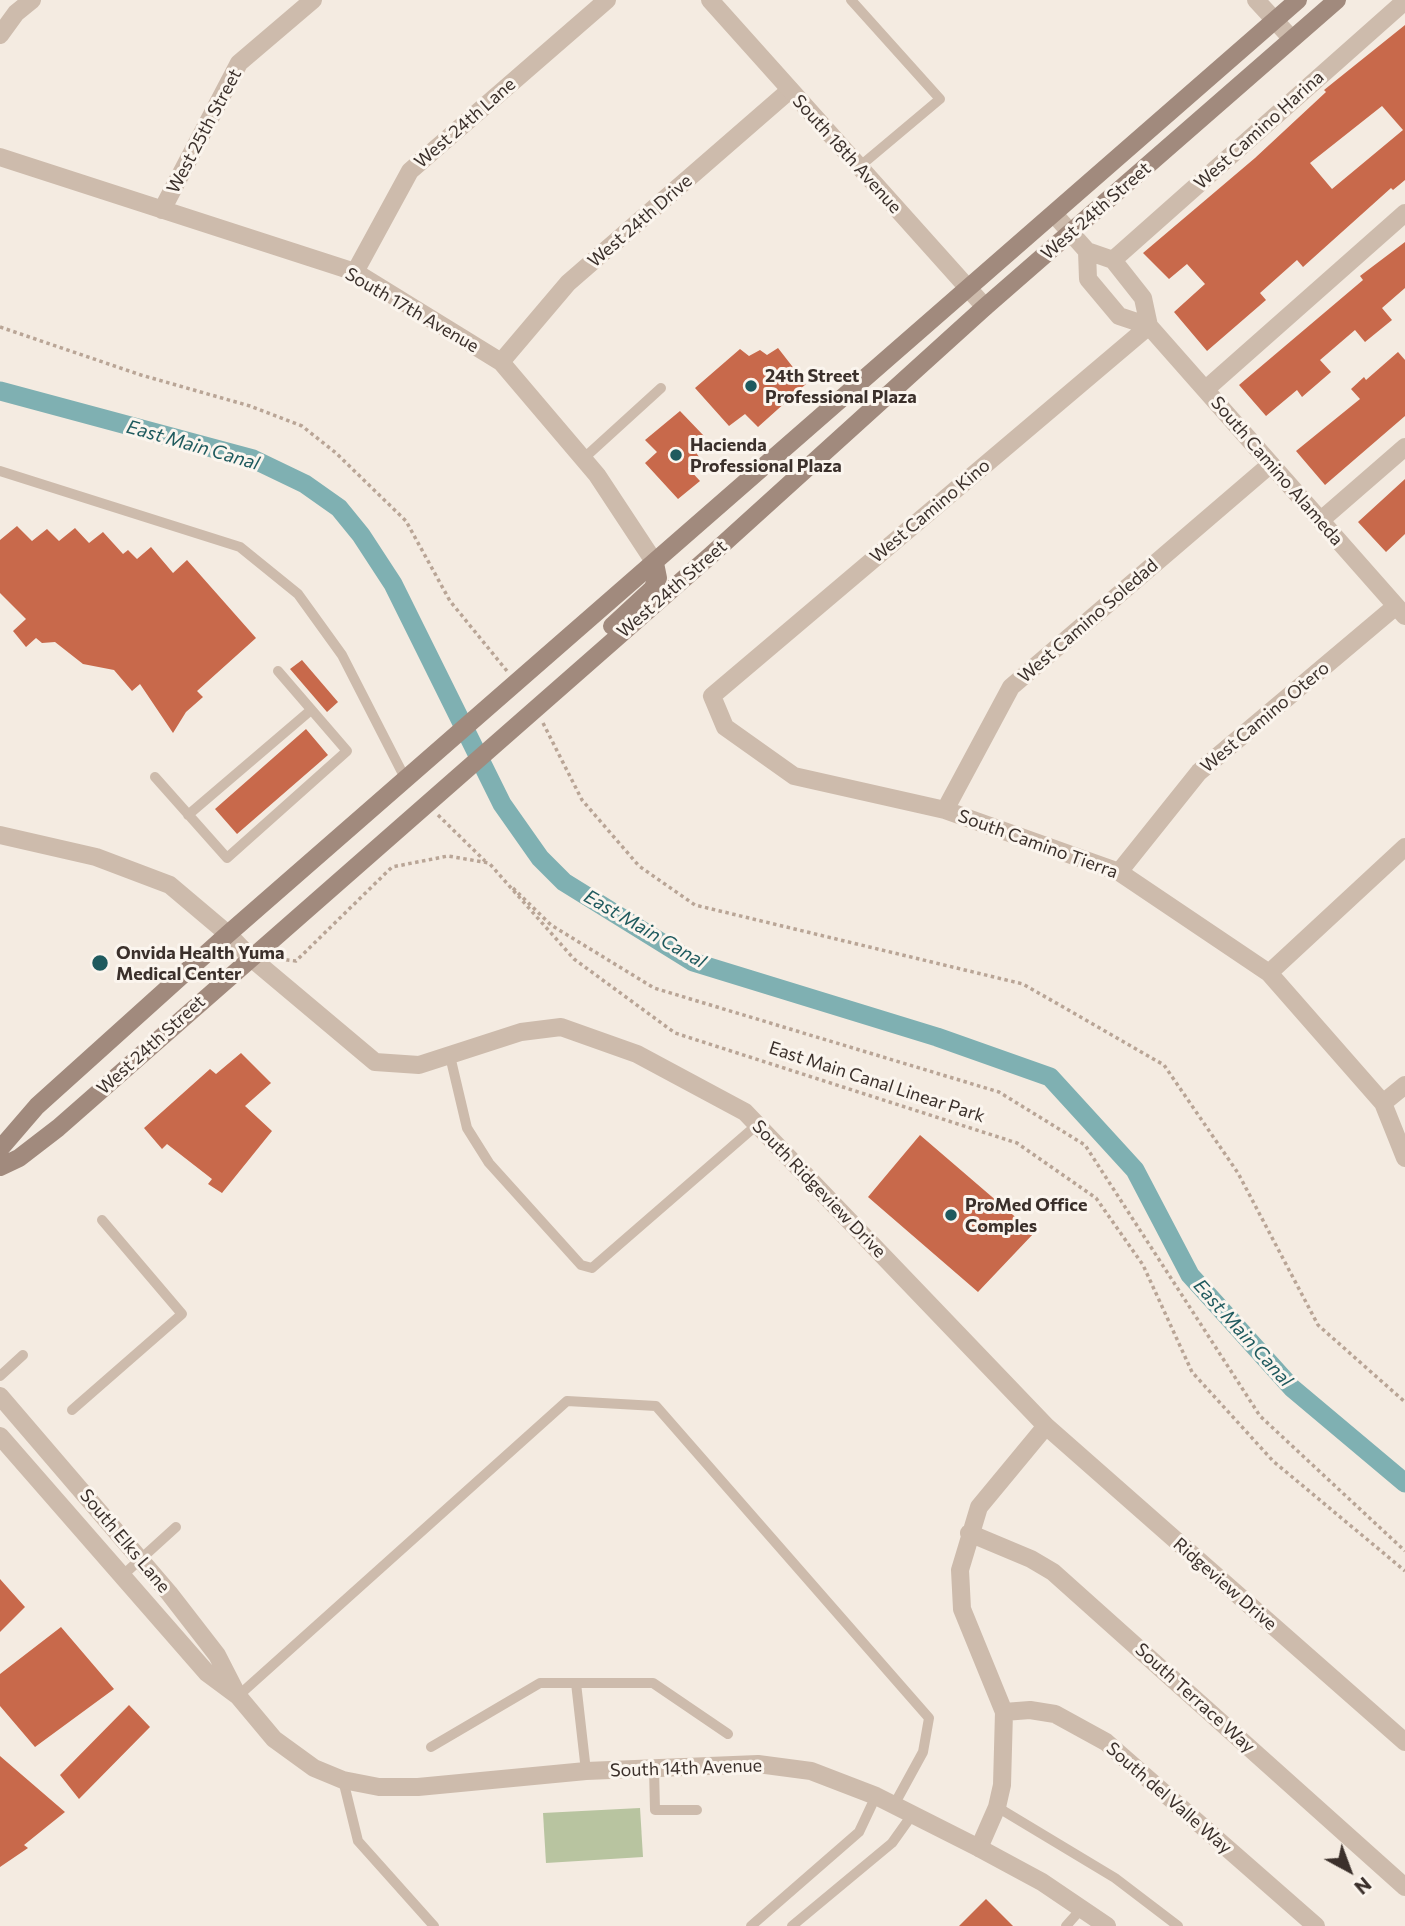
<!DOCTYPE html>
<html>
<head>
<meta charset="utf-8">
<style>
  body { margin:0 }
  #map { position:relative; width:1405px; height:1926px; overflow:hidden; background:#f4ebe1; font-family:Commissioner,sans-serif }
  canvas { display:block }
  .north { position:absolute; left:1314px; top:1835px; width:70px; height:70px; -webkit-text-stroke:5px #fbf5ee; paint-order:stroke; rotate:139deg; font-size:19px; font-weight:700; line-height:28px; text-align:center; color:#3b302b }
  .north::after { content:''; display:block; margin:auto; width:24px; height:32px; background:#3b302b; clip-path:polygon(50% 0,100% 100%,50% 72%,0 100%) }
</style>
</head>
<body>
<div id="map">
<canvas width="1405" height="1926"></canvas>
<div class="north">N</div>
</div>
<script>
const c = document.querySelector('canvas').getContext('2d');
c.lineJoin = 'round';
function paint(path, color) { c.fillStyle = color; c.fill(path, 'evenodd'); }
const poly = rows => new Path2D(rows.map(r => 'M' + r).join(''));
function strokePath(path, color, width, dash) { c.strokeStyle = color; c.lineWidth = width; c.lineCap = dash ? 'butt' : 'round'; c.setLineDash(dash || []); c.stroke(path); }
function label(font, color, halo, rows, align = 'center') {
  c.font = font + ' Commissioner,sans-serif'; c.lineWidth = 6; c.setLineDash([]); c.textBaseline = 'middle'; c.strokeStyle = halo; c.fillStyle = color; for (const [text, x, y, turn = 0] of rows) {
    c.save(); c.translate(x, y); c.rotate((+turn || 0) * Math.PI / 180); c.textAlign = isNaN(turn) ? turn : align; if (halo) c.strokeText(text, 0, 0); c.fillText(text, 0, 0); c.restore();
  }
}
const green = poly([
  [640,1808,643,1857,546,1863,543,1813]
]);
const canal = poly([
  [0,391,253,459,305,484,339,508,361,535,393,584,502,804,540,858,564,882,693,962,937,1037,1050,1077,1135,1170,1190,1275,1292,1388,1405,1483]
]);
const building = poly([
  [1405,25,1405,180,1393,190,1391,188,1303,267,1297,260,1260,293,1266,300,1207,351,1174,312,1205,284,1187,264,1169,279,1143,253,1255,158,1326,92,1324,90],
  [1382,106,1403,130,1332,189,1310,163],
  [1405,242,1405,288,1382,308,1392,320,1365,342,1355,330,1320,360,1331,372,1302,397,1297,390,1266,416,1239,385,1363,280,1360,276],
  [778,348,806,384,758,427,745,414,729,426,695,388,740,349,749,356,760,350,767,355],
  [1398,352,1405,360,1405,416,1325,485,1296,451,1360,399,1351,389,1364,377,1366,380],
  [680,411,704,436,691,446,700,458,688,468,700,481,678,499,645,463,657,452,645,440],
  [1405,479,1405,534,1386,552,1358,522],
  [17,526,32,541,47,529,59,541,75,528,89,543,103,532,123,554,128,550,137,559,151,547,173,573,187,560,256,638,197,691,203,697,186,712,173,733,140,684,132,691,114,670,83,664,55,642,42,643,36,638,26,647,13,631,26,619,0,593,0,540],
  [302,660,338,702,327,712,290,669],
  [306,729,328,755,237,834,215,809],
  [241,1053,271,1083,245,1106,272,1131,222,1193,208,1184,212,1179,167,1144,162,1149,144,1128,210,1069,216,1074],
  [920,1135,1034,1233,978,1292,868,1197],
  [0,1579,25,1607,0,1632],
  [61,1627,114,1689,35,1747,0,1706,0,1674],
  [129,1705,150,1727,79,1799,60,1775],
  [0,1756,65,1812,24,1845,28,1848,0,1867],
  [986,1899,1013,1926,959,1926]
]);
const path = poly([
  [0,327,141,375,250,406,302,426,336,453,406,521,450,601,507,671],
  [543,723,582,800,639,866,695,905,1023,984,1164,1065,1238,1173,1318,1325,1405,1402],
  [438,815,485,861],
  [513,888,551,925,654,988,999,1092,1085,1145,1260,1416,1405,1551],
  [279,959,296,961,392,867,448,856,489,863,574,959,675,1033,1017,1143,1096,1198,1143,1265,1192,1372,1273,1461,1405,1571]
]);
const service = poly([
  [851,0,940,99,859,167],
  [583,459,661,388],
  [0,471,240,547,298,594,342,655,406,780],
  [155,777,227,858,347,751,278,671],
  [188,815,311,710],
  [450,1056,467,1128,489,1163,581,1265,592,1268,758,1124],
  [0,1376,23,1355],
  [72,1410,182,1314,102,1220],
  [122,1576,176,1527],
  [576,1683,586,1771],
  [238,1696,567,1401,656,1406,929,1718,923,1752,894,1805],
  [431,1747,540,1683,653,1683,728,1734],
  [654,1768,655,1810,697,1810],
  [343,1780,358,1841,434,1926],
  [997,1807,1115,1878,1178,1926],
  [751,1926,859,1832,876,1796],
  [792,1926,892,1843,912,1815],
  [1066,1926,1082,1908]
]);
const minor = poly([
  [1256,0,1291,38],
  [0,35,16,13,32,0],
  [0,157,355,272,501,362,597,475,655,563],
  [162,210,239,63,313,0],
  [1054,214,1087,251,1113,260,1143,298,1149,326],
  [1087,251,1088,279,1119,316,1149,326,1405,616],
  [1113,260,1405,1],
  [355,272,410,171,607,0],
  [1149,326,712,696,725,727,794,776,945,810,1119,872,1269,973,1383,1103,1405,1158],
  [501,362,568,283,790,90],
  [1206,389,1405,213],
  [1321,520,1405,447],
  [945,810,1011,687,1271,464],
  [0,835,96,857,170,885,228,934],
  [1119,872,1199,772,1396,606],
  [250,957,375,1062,419,1065,521,1032,561,1027,637,1054,745,1112,1046,1426,1405,1742],
  [1269,973,1405,847],
  [1383,1103,1405,1085],
  [969,1533,1031,1559,1053,1572,1405,1887],
  [1004,1712,1030,1710,1055,1714,1106,1742,1316,1926],
  [979,1848,997,1807,1002,1785,1004,1712,962,1609,960,1570,979,1507,1046,1426]
]);
const tertiary = poly([
  [710,0,985,307],
  [228,934,250,957],
  [0,1396,169,1593,217,1655,238,1696,274,1739,314,1768,343,1780,379,1787,418,1787,586,1771,758,1764,811,1771,876,1796,979,1848,1042,1882,1107,1926],
  [0,1436,207,1673,238,1696]
]);
const secondary = poly([
  [612,626,652,589,658,578,655,563],
  [0,1149,37,1106,228,934,1298,0],
  [0,1167,19,1158,58,1128,711,555,985,307,1337,0]
]);
const markers = [
  [751,386,7,"#1f5a5e"],
  [676,455,7,"#1f5a5e"],
  [100,963,9,"#1f5a5e"],
  [951,1215,7,"#1f5a5e"]
];
const streetNames = [
  ["West 24th Lane",465,123,-41],
  ["West Camino Harina",1259,130,-42],
  ["West 25th Street",204,131,-62],
  ["South 18th Avenue",847,154,48],
  ["West 24th Street",1096,211,-41],
  ["West 24th Drive",640,221,-41],
  ["South 17th Avenue",412,310,30],
  ["South Camino Alameda",1277,471,49],
  ["West Camino Kino",930,511,-40],
  ["West 24th Street",672,589,-41],
  ["West Camino Soledad",1088,621,-41],
  ["West Camino Otero",1265,717,-40],
  ["South Camino Tierra",1038,844,20],
  ["West 24th Street",151,1045,-42],
  ["East Main Canal Linear Park",877,1082,18],
  ["South Ridgeview Drive",819,1189,46],
  ["South Elks Lane",125,1541,50],
  ["Ridgeview Drive",1225,1584,41],
  ["South Terrace Way",1195,1698,42],
  ["South 14th Avenue",686,1768,-2],
  ["South del Valle Way",1169,1798,41]
];
const poiNames = [
  ["24th Street",765,376],
  ["Professional Plaza",765,397],
  ["Hacienda",690,445],
  ["Professional Plaza",690,466],
  ["Onvida Health Yuma",116,953],
  ["Medical Center",116,974],
  ["ProMed Office",965,1205],
  ["Comples",965,1226]
];
const waterNames = [
  ["East Main Canal",193,445,16],
  ["East Main Canal",645,929,30],
  ["East Main Canal",1243,1333,48]
];
paint(green, '#b8c4a0');
strokePath(canal, '#7fb0b2', 19);
paint(building, '#c8694b');
strokePath(path, '#b9a596', 3.5, [3.5, 3.5]);
strokePath(service, '#cdbbac', 10);
strokePath(minor, '#cdbbac', 18);
strokePath(tertiary, '#cdbbac', 18);
strokePath(secondary, '#a18a7d', 18);
for (const [x, y, r, color] of markers) { const dot = new Path2D(); dot.arc(x, y, r, 0, 2 * Math.PI); c.fillStyle = color; c.fill(dot); strokePath(dot, '#fbf5ee', 2.5); }
label('18px', '#3b302b', '#fbf5ee', streetNames);
label('bold 18px', '#3b302b', '#fbf5ee', poiNames, 'left');
label('italic 19px', '#1f5a5e', '#fbf5ee', waterNames);
</script>
</body>
</html>
